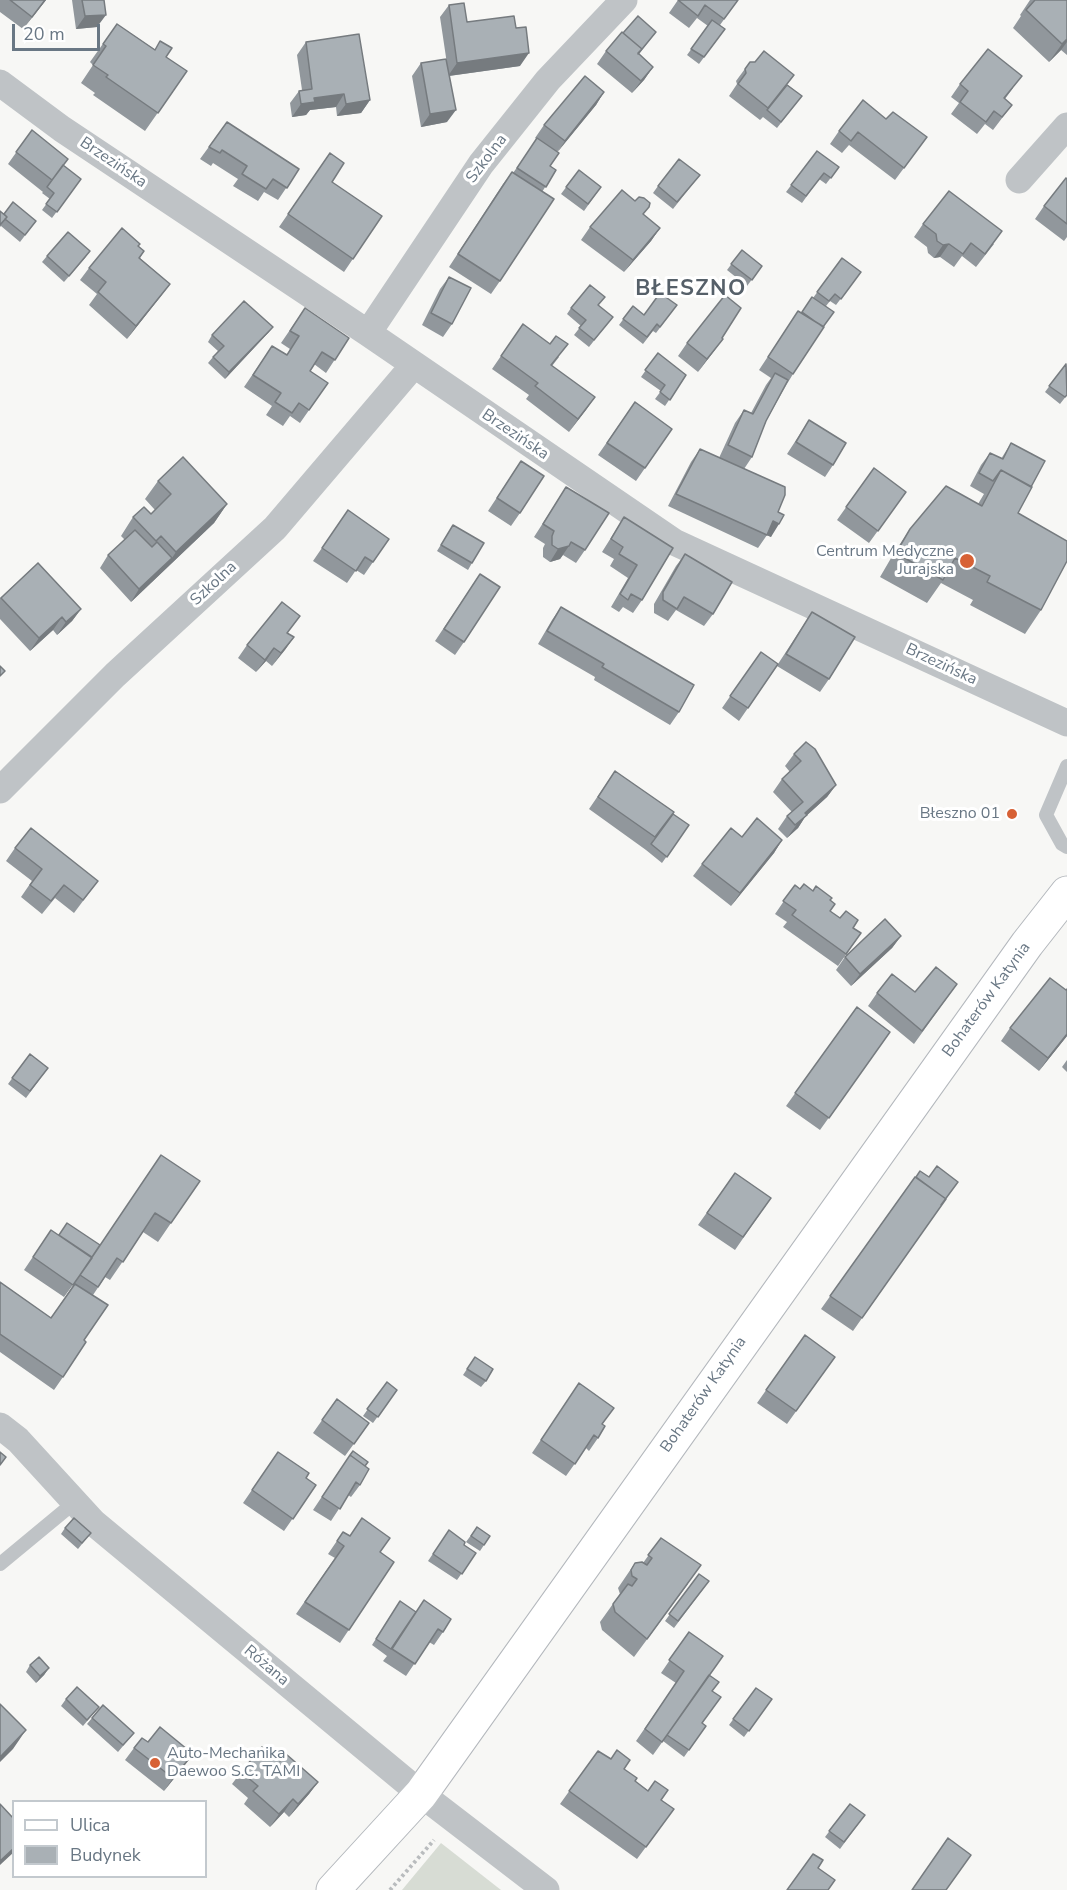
<!DOCTYPE html>
<html>
<head>
<meta charset="utf-8">
<style>
  body { margin:0 }
  #map { position:relative; width:1067px; height:1890px; overflow:hidden; background:#f7f7f5; font-family:"Nunito Sans",sans-serif }
  canvas { display:block }
  .legend { position:absolute; left:12px; top:1800px; width:195px; height:78px; box-sizing:border-box; background:#fff; border:2px solid #c3c9ce; margin:0; padding:8px 10px; list-style:none; font-size:18px; color:#697784 }
  .legend li { display:flex; align-items:center; gap:12px; height:30px }
  .legend b { width:30px; border:2px solid #c3c9ce }
  .scale { position:absolute; left:12px; top:24px; width:88px; height:27px; box-sizing:border-box; border:3px solid #697784; border-top:0; padding-left:8px; font-size:18px; line-height:21px; white-space:nowrap; color:#697784; -webkit-text-stroke:4px #fff; paint-order:stroke }
</style>
</head>
<body>
<div id="map">
<canvas width="1067" height="1890"></canvas>
<ul class="legend">
<li><b style="height:8px;background:#fff"></b>Ulica</li>
<li><b style="height:16px;background:#a9b0b5"></b>Budynek</li>
</ul>
<div class="scale">20 m</div>
</div>
<script>
const c = document.querySelector('canvas').getContext('2d');
c.lineJoin = 'round';
function paint(path, color) { c.fillStyle = color; c.fill(path, 'evenodd'); }
const poly = rows => new Path2D(rows.map(r => 'M' + r).join(''));
function strokePath(path, color, width, dash) { c.strokeStyle = color; c.lineWidth = width; c.lineCap = dash ? 'butt' : 'round'; c.setLineDash(dash || []); c.stroke(path); }
function label(font, color, halo, rows, align = 'center') {
  c.font = font + ' "Nunito Sans",sans-serif'; c.lineWidth = 6; c.setLineDash([]); c.textBaseline = 'middle'; c.strokeStyle = halo; c.fillStyle = color; for (const [text, x, y, turn = 0] of rows) {
    c.save(); c.translate(x, y); c.rotate((+turn || 0) * Math.PI / 180); c.textAlign = isNaN(turn) ? turn : align; if (halo) c.strokeText(text, 0, 0); c.fillText(text, 0, 0); c.restore();
  }
}
const green = poly([
  [441,1843,501,1890,402,1890]
]);
const path = poly([
  [390,1890,434,1840]
]);
const lane = poly([
  [1067,766,1046,815,1062,844,1067,847],
  [0,1564,75,1502]
]);
const street = poly([
  [0,83,62,129,368,333,674,542,1067,723],
  [1019,180,1067,126],
  [368,333,481,164,548,80,624,0],
  [0,790,115,675,275,528,413,366],
  [0,1426,18,1440,94,1523,421,1794,546,1890]
]);
const secondary = poly([
  [333,1890,421,1794,1027,944,1067,893]
]);
const wall = poly([
  [0,0,46,0,23,29,0,12],
  [72,0,104,0,97,27,76,29],
  [678,0,738,0,720,25,725,29,699,64,687,55,708,26,697,18,689,28,669,13],
  [1030,0,1067,0,1067,55,1061,50,1049,62,1013,28,1021,16,1020,15],
  [449,5,467,22,520,66,449,76,447,122,421,127,412,76,421,63,447,64,440,17],
  [117,24,187,71,145,131,93,95,95,93,81,83,93,65,90,62],
  [656,32,639,54,653,67,644,80,632,93,597,64,606,51],
  [306,42,370,100,361,113,337,116,336,107,310,110,306,115,292,117,290,103,299,91,302,90,297,55],
  [750,62,788,85,802,96,777,128,763,117,760,120,729,96,737,84,736,81],
  [960,84,1013,88,1005,99,1012,105,993,130,985,124,977,134,951,114,959,103,951,97],
  [604,92,596,105,557,152,550,166,556,170,542,192,500,281,491,294,449,267,503,184,512,172,513,173,537,139,535,138,544,125],
  [886,119,927,137,895,180,849,145,842,153,830,144,839,131],
  [227,122,299,169,278,200,264,192,258,201,233,186,238,179,213,163,211,166,200,159],
  [32,130,63,165,81,179,52,218,42,210,50,199,42,193,43,192,8,164],
  [817,151,839,167,826,184,819,179,802,203,786,192],
  [330,153,332,182,382,216,344,272,279,227],
  [579,170,601,187,584,211,561,194],
  [700,175,673,209,653,193,658,186],
  [1067,179,1067,237,1064,241,1035,219,1044,206],
  [0,211,4,214,36,221,20,242,1,226,0,227],
  [644,215,660,228,651,241,624,272,581,240,590,227],
  [923,224,994,244,976,267,962,256,954,267,940,257,934,258,928,253,927,247,914,237],
  [138,246,144,251,140,258,170,284,127,339,89,305,97,294,80,280,89,268],
  [742,250,762,266,747,286,727,270],
  [90,251,64,282,42,262,47,256],
  [842,258,861,272,836,305,830,301,826,306,793,374,787,384,766,421,752,457,744,469,778,512,771,537,767,535,758,548,668,506,691,462,700,449,719,458,735,423,744,410,751,413,766,385,771,378,759,370,798,311,802,313,812,297,813,298],
  [449,277,452,324,443,337,422,325,440,289],
  [599,305,608,323,589,347,574,335,581,326,567,314,571,308],
  [677,305,656,333,653,331,643,344,619,325,633,306,644,315],
  [305,308,349,338,326,373,314,364,310,371,328,383,300,423,290,416,283,426,266,415,272,406,244,387,272,346,287,355,290,349,281,343],
  [523,324,559,357,552,366,595,397,569,432,526,399,529,395,492,369],
  [273,327,268,333,225,379,208,363,218,351,208,342,212,335],
  [722,338,714,351,698,372,678,356,687,343],
  [658,353,686,375,665,406,655,399,661,391,641,377],
  [1066,364,1067,395,1060,404,1045,392],
  [635,402,672,429,636,481,598,455],
  [809,420,833,465,825,477,787,454],
  [1011,443,1031,487,1018,513,1041,610,1025,634,970,605,973,600,941,583,927,603,880,577,894,553,910,529,978,504,984,494,970,486,981,465,990,453,1001,459],
  [521,461,520,513,511,526,488,511],
  [874,468,906,492,869,543,837,520],
  [158,481,227,504,214,523,131,602,100,568,108,555,125,540,121,536,133,517,151,514,155,510,145,499],
  [566,487,585,550,576,563,563,555,560,559,550,562,543,557,543,548,545,544,534,537],
  [348,510,389,539,364,575,356,570,347,583,313,561],
  [624,517,673,548,642,600,633,613,623,607,619,612,611,607,628,578,610,566,614,559,602,552],
  [453,525,472,563,468,570,437,551],
  [685,554,713,614,704,626,676,610,668,621,654,613,654,604,676,566],
  [38,563,81,609,72,621,57,635,53,630,30,651,0,619,0,598],
  [480,574,464,642,455,655,435,641],
  [561,607,679,712,670,725,594,680,595,677,538,644,552,620],
  [812,612,829,679,820,692,777,666,739,721,722,708,761,652,778,664],
  [294,637,272,666,266,661,256,672,238,658,247,645],
  [794,754,836,785,827,797,805,817,798,828,787,838,778,829,787,816,792,812,773,792,782,779,790,772,785,766],
  [615,771,674,812,652,842,689,825,662,863,646,850,589,809],
  [742,837,782,840,774,853,731,906,693,876,702,864],
  [15,848,98,881,74,913,55,898,42,914,21,897,32,881,6,861],
  [795,885,800,889,813,891,830,900,830,911,861,933,838,966,783,927,787,922,775,914],
  [901,936,892,948,851,986,836,970,845,957],
  [957,984,914,1044,868,1006,877,993,915,992],
  [1067,989,1067,1036,1039,1071,1001,1041,1010,1028],
  [857,1007,890,1032,820,1130,786,1106],
  [30,1054,48,1068,26,1098,8,1084],
  [1067,1060,1067,1072,1062,1067],
  [735,1173,771,1198,735,1250,698,1225],
  [149,1174,171,1223,158,1242,143,1232,110,1280,105,1277,93,1295,84,1340,63,1377,54,1390,0,1352,0,1282,51,1318,78,1278,64,1297,24,1270,51,1230,92,1257],
  [915,1177,929,1177,937,1211,853,1331,821,1309],
  [805,1335,835,1357,787,1424,757,1403],
  [475,1357,486,1381,481,1387,463,1375],
  [387,1382,397,1390,373,1423,363,1416],
  [579,1383,602,1424,598,1438,589,1451,586,1448,566,1476,532,1453],
  [337,1399,369,1423,345,1456,313,1433],
  [278,1452,306,1478,316,1485,284,1531,243,1503],
  [365,1466,360,1485,351,1497,348,1495,331,1521,313,1510,341,1468],
  [477,1527,490,1536,480,1551,466,1542],
  [65,1528,86,1539,78,1549,61,1534],
  [449,1530,464,1545,476,1553,457,1580,428,1561],
  [343,1532,380,1552,394,1562,340,1643,296,1614,335,1558,328,1554],
  [661,1538,688,1584,634,1657,602,1630,600,1622,620,1594,618,1588,635,1563,643,1563],
  [699,1574,709,1581,674,1628,665,1621],
  [400,1601,443,1632,434,1645,429,1642,406,1676,383,1661,387,1656,372,1645],
  [689,1632,709,1675,712,1691,702,1723,706,1726,684,1757,663,1741,653,1755,636,1741,676,1683,661,1673],
  [30,1665,49,1668,44,1675,36,1683,26,1672],
  [756,1688,772,1699,744,1737,729,1725],
  [66,1699,99,1707,83,1726,61,1706],
  [92,1718,134,1733,118,1752,87,1724],
  [148,1742,184,1766,164,1791,125,1760,134,1748],
  [598,1751,624,1769,635,1781,674,1809,637,1859,560,1804],
  [280,1761,318,1782,309,1794,289,1817,284,1812,270,1827,244,1804,248,1798,232,1784,241,1772],
  [850,1804,865,1815,840,1849,825,1837]
]);
const shadedWall = poly([
  [45,0,46,0,23,29,32,17],
  [106,15,97,27,76,29,85,16],
  [1067,39,1067,42,1061,50,1049,62,1062,44],
  [529,53,520,66,448,76,457,63],
  [653,67,644,80,632,93,641,81],
  [604,92,596,105,556,154,565,141],
  [344,94,336,107,310,110,306,115,292,117,301,104,314,98],
  [370,100,361,113,337,116,346,104],
  [456,110,447,122,421,127,430,114],
  [660,228,651,241,624,272,633,260],
  [949,244,940,257,934,258,943,245],
  [90,251,85,258,64,282,69,276],
  [170,284,161,296,127,339,136,326],
  [273,327,268,333,225,379,229,372],
  [723,339,714,351,698,372,707,359],
  [595,397,586,410,569,432,578,419],
  [227,504,214,523,131,602,139,589,172,558,176,552],
  [773,521,779,524,771,537,764,534],
  [569,546,560,559,550,562,558,549],
  [81,609,72,621,57,635,66,622],
  [62,617,53,630,30,651,39,638],
  [294,637,285,650,272,666,281,653],
  [274,648,266,661,256,672],
  [836,785,827,797,805,817,798,828,787,838,805,813],
  [782,840,774,853,731,906,740,893],
  [901,936,892,948,851,986,860,974],
  [1067,1034,1067,1036,1039,1071,1048,1058],
  [49,1668,44,1675,36,1683,40,1676],
  [26,1730,13,1749,0,1762,0,1757],
  [193,1754,184,1766,164,1791,173,1778],
  [318,1782,309,1794,289,1817,298,1804],
  [293,1799,284,1812,270,1827,279,1814],
  [14,1848,14,1852,0,1865,0,1861]
]);
const building = poly([
  [10,0,45,0,32,17,10,0],
  [82,0,104,0,106,15,85,16,82,0],
  [678,0,738,0,724,19,705,5,698,16,678,0],
  [1035,0,1067,0,1067,39,1062,44,1026,10,1035,0],
  [464,3,467,22,514,16,516,28,526,27,529,53,457,63,449,5,464,3],
  [638,16,656,32,638,54,642,49,623,33,638,16],
  [712,20,725,29,704,57,691,49,712,20],
  [117,24,155,50,160,41,172,48,166,57,187,71,158,113,106,77,108,75,93,65,106,46,103,44,117,24],
  [622,32,642,49,638,53,653,67,641,81,606,51,622,32],
  [359,34,370,100,346,104,344,94,314,98,315,102,301,104,299,91,312,89,306,42,359,34],
  [988,49,1022,76,1004,98,1012,105,1002,117,994,111,986,122,960,102,968,91,960,84,988,49],
  [764,51,794,75,768,108,738,84,746,73,745,69,750,62,755,62,764,51],
  [446,59,456,110,430,114,421,63,446,59],
  [585,76,604,92,565,141,544,125,585,76],
  [787,85,802,96,781,122,767,110,787,85],
  [863,100,886,119,893,112,927,137,904,168,858,132,851,141,839,131,863,100],
  [227,122,299,169,287,188,273,179,266,189,242,174,247,166,222,150,220,153,209,147,227,122],
  [32,130,68,159,52,180,16,152,32,130],
  [537,138,559,153,550,166,556,170,546,187,517,168,537,138],
  [817,151,839,167,831,178,824,173,806,196,791,185,817,151],
  [330,153,344,163,332,182,382,216,353,259,288,214,330,153],
  [679,159,700,175,677,202,658,186,679,159],
  [63,165,81,179,57,212,46,204,54,193,47,187,63,165],
  [579,170,601,187,588,204,566,187,579,170],
  [512,172,554,199,500,281,458,254,512,172],
  [1066,178,1067,179,1067,224,1044,206,1066,178],
  [622,190,635,201,639,197,644,198,650,203,649,207,643,214,660,228,633,260,590,227,622,190],
  [949,191,1002,231,985,254,971,243,963,254,949,244,943,245,937,241,936,234,923,224,949,191],
  [13,202,36,221,25,235,5,219,7,217,4,214,13,202],
  [0,211,7,217,0,225,0,211],
  [122,228,140,244,138,246,144,251,139,258,170,284,136,326,98,292,106,282,89,268,122,228],
  [68,232,90,251,69,276,47,256,68,232],
  [742,250,762,266,752,280,731,264,742,250],
  [842,258,861,272,841,299,835,294,829,301,817,292,842,258],
  [449,277,471,288,452,324,431,313,449,277],
  [590,285,605,297,598,305,613,317,594,340,579,328,586,320,571,308,590,285],
  [660,293,677,305,660,327,657,324,647,337,623,319,633,306,644,315,660,293],
  [725,295,741,308,722,338,723,339,707,359,687,343,725,295],
  [812,297,834,312,823,327,802,312,812,297],
  [244,301,273,327,229,372,213,357,224,346,212,335,244,301],
  [305,308,349,338,335,360,322,352,310,371,328,383,309,410,299,403,292,413,275,402,281,393,253,375,272,346,287,355,299,336,290,331,305,308],
  [798,311,824,327,793,374,768,357,798,311],
  [523,324,550,344,556,336,568,344,551,365,595,397,578,419,535,386,538,383,501,356,523,324],
  [658,353,686,375,670,400,660,392,665,385,645,370,658,353],
  [1066,364,1067,395,1065,397,1049,386,1066,364],
  [775,373,788,380,766,421,752,457,728,445,744,410,753,414,775,373],
  [635,402,672,429,645,468,607,443,635,402],
  [809,420,846,443,833,465,796,442,809,420],
  [1011,443,1045,461,1031,487,1001,470,993,481,979,473,990,453,1003,459,1011,443],
  [700,449,785,487,785,495,778,512,784,515,779,524,773,521,767,535,676,494,700,449],
  [183,457,227,504,176,552,161,536,156,541,133,517,144,507,151,514,171,494,158,481,183,457],
  [521,461,544,476,520,513,497,498,521,461],
  [874,468,906,492,878,531,846,507,874,468],
  [1001,470,1032,487,1018,513,1067,541,1067,561,1041,610,987,582,990,576,955,558,943,580,896,553,910,529,946,486,982,506,1001,470],
  [566,487,609,513,585,550,571,542,569,546,558,549,552,545,552,536,554,531,543,524,566,487],
  [348,510,389,539,373,562,365,557,356,571,322,548,348,510],
  [624,517,673,548,642,600,631,594,628,600,620,594,637,565,619,554,623,547,611,539,624,517],
  [453,525,484,543,472,563,441,545,453,525],
  [135,530,152,547,157,542,172,558,139,589,108,555,135,530],
  [685,554,732,582,713,614,684,597,677,609,663,600,663,592,685,554],
  [38,563,81,609,66,622,62,617,39,638,1,598,38,563],
  [480,574,500,587,464,642,444,629,480,574],
  [282,602,300,616,287,633,294,637,281,653,274,648,265,660,247,645,282,602],
  [561,607,694,685,679,712,602,667,604,664,547,631,561,607],
  [812,612,855,637,829,679,786,654,812,612],
  [761,652,778,664,748,708,730,696,761,652],
  [0,666,5,671,0,676,0,666],
  [806,742,815,749,836,785,805,813,807,815,795,825,787,816,803,802,782,779,801,761,794,754,806,742],
  [615,771,674,812,655,837,598,797,615,771],
  [673,814,689,825,667,857,651,844,673,814],
  [757,818,782,840,740,893,702,864,731,828,742,837,757,818],
  [31,828,98,881,83,900,64,885,51,901,30,885,42,869,15,848,31,828],
  [804,884,813,891,816,886,832,898,830,900,835,904,830,911,840,918,846,911,858,920,853,928,861,933,846,954,792,915,796,910,783,901,795,885,800,889,804,884],
  [885,919,901,936,860,974,845,957,885,919],
  [936,967,957,984,922,1031,877,993,892,974,915,992,936,967],
  [1050,978,1066,990,1067,989,1067,1034,1048,1058,1010,1028,1050,978],
  [857,1007,890,1032,829,1118,795,1093,857,1007],
  [30,1054,48,1068,30,1091,12,1078,30,1054],
  [161,1155,200,1181,171,1223,155,1213,123,1262,117,1258,98,1287,80,1275,161,1155],
  [937,1166,958,1182,941,1205,946,1199,916,1177,920,1171,929,1177,937,1166],
  [735,1173,771,1198,743,1237,707,1213,735,1173],
  [915,1177,946,1199,862,1318,830,1296,915,1177],
  [67,1223,100,1245,92,1257,59,1235,67,1223],
  [51,1230,92,1258,73,1285,33,1257,51,1230],
  [0,1282,51,1318,75,1284,108,1305,84,1340,86,1342,63,1377,0,1334,0,1282],
  [805,1335,835,1357,796,1411,766,1390,805,1335],
  [475,1357,493,1369,486,1381,467,1369,475,1357],
  [387,1382,397,1390,378,1417,367,1409,387,1382],
  [579,1383,614,1408,602,1424,605,1426,598,1438,594,1435,575,1464,541,1440,579,1383],
  [337,1399,369,1423,354,1444,322,1420,337,1399],
  [353,1451,368,1462,365,1466,350,1455,353,1451],
  [0,1452,6,1457,0,1465,0,1452],
  [278,1452,309,1473,306,1478,316,1485,293,1519,252,1490,278,1452],
  [350,1455,369,1469,360,1485,356,1482,340,1509,322,1497,350,1455],
  [74,1518,91,1533,82,1543,65,1528,74,1518],
  [362,1518,390,1538,380,1552,394,1562,349,1630,305,1602,344,1546,337,1541,343,1532,350,1536,362,1518],
  [477,1527,490,1536,484,1545,471,1536,477,1527],
  [449,1530,465,1542,464,1545,476,1553,462,1574,433,1554,449,1530],
  [661,1538,701,1565,647,1639,615,1612,613,1604,628,1584,632,1586,637,1579,632,1576,631,1570,635,1563,642,1562,647,1565,652,1558,648,1555,661,1538],
  [699,1574,709,1581,678,1621,669,1614,699,1574],
  [424,1600,451,1619,443,1632,438,1629,415,1664,392,1649,424,1600],
  [400,1601,416,1612,391,1649,376,1639,400,1601],
  [689,1632,723,1656,662,1742,645,1729,684,1671,669,1660,689,1632],
  [39,1657,49,1668,40,1676,30,1665,39,1657],
  [709,1675,719,1682,712,1691,721,1697,702,1723,706,1726,689,1750,667,1735,709,1675],
  [77,1687,99,1707,87,1720,66,1699,77,1687],
  [756,1688,772,1699,749,1731,733,1719,756,1688],
  [0,1704,26,1730,0,1757,0,1704],
  [103,1705,134,1733,123,1745,92,1718,103,1705],
  [160,1727,193,1754,173,1778,134,1748,142,1738,148,1742,160,1727],
  [262,1747,280,1761,286,1754,318,1782,298,1804,293,1799,279,1814,253,1791,258,1786,241,1772,262,1747],
  [617,1750,630,1760,624,1769,637,1778,635,1781,648,1791,655,1781,668,1790,661,1800,674,1809,646,1847,569,1791,598,1751,611,1759,617,1750],
  [0,1804,14,1819,14,1848,0,1861,0,1804],
  [850,1804,865,1815,844,1842,829,1831,850,1804],
  [948,1838,971,1855,946,1890,912,1890,948,1838],
  [813,1854,823,1860,818,1868,835,1880,828,1890,787,1890,813,1854]
]);
const markers = [
  [967,561,8,"#d76135"],
  [1012,814,6,"#d76135"],
  [155,1763,6,"#d76135"]
];
const streetNames = [
  ["Szkolna",487,159,-53],
  ["Brzezińska",113,163,34],
  ["Brzezińska",515,435,34],
  ["Szkolna",214,584,-43],
  ["Brzezińska",941,665,25],
  ["Bohaterów Katynia",987,1000,-54],
  ["Bohaterów Katynia",704,1395,-55],
  ["Różana",266,1666,40]
];
const poiNames = [
  ["Centrum Medyczne",954,552],
  ["Jurajska",954,570],
  ["Błeszno 01",1000,814],
  ["Auto-Mechanika",167,1754,"left"],
  ["Daewoo S.C. TAMI",167,1772,"left"]
];
const districtNames = [
  ["BŁESZNO",691,290]
];
paint(green, '#d7dcd4');
strokePath(secondary, '#b4b8bd', 35);
strokePath(path, '#b9bcbe', 4, [3, 3]);
strokePath(lane, '#bfc3c6', 14);
strokePath(street, '#bfc3c6', 27);
strokePath(secondary, '#fff', 33);
paint(wall, '#91979c');
paint(shadedWall, '#767b7f');
paint(building, '#a9b0b5');
strokePath(building, '#767b7f', 1.5);
for (const [x, y, r, color] of markers) { const dot = new Path2D(); dot.arc(x, y, r, 0, 2 * Math.PI); c.fillStyle = color; c.fill(dot); strokePath(dot, '#fff', 2); }
label('16px', '#697784', '#fff', streetNames);
label('16px', '#697784', '#fff', poiNames, 'right');
c.letterSpacing = '1.5px';
label('bold 22px', '#566069', '#fff', districtNames);
c.letterSpacing = '0px';
</script>
</body>
</html>
